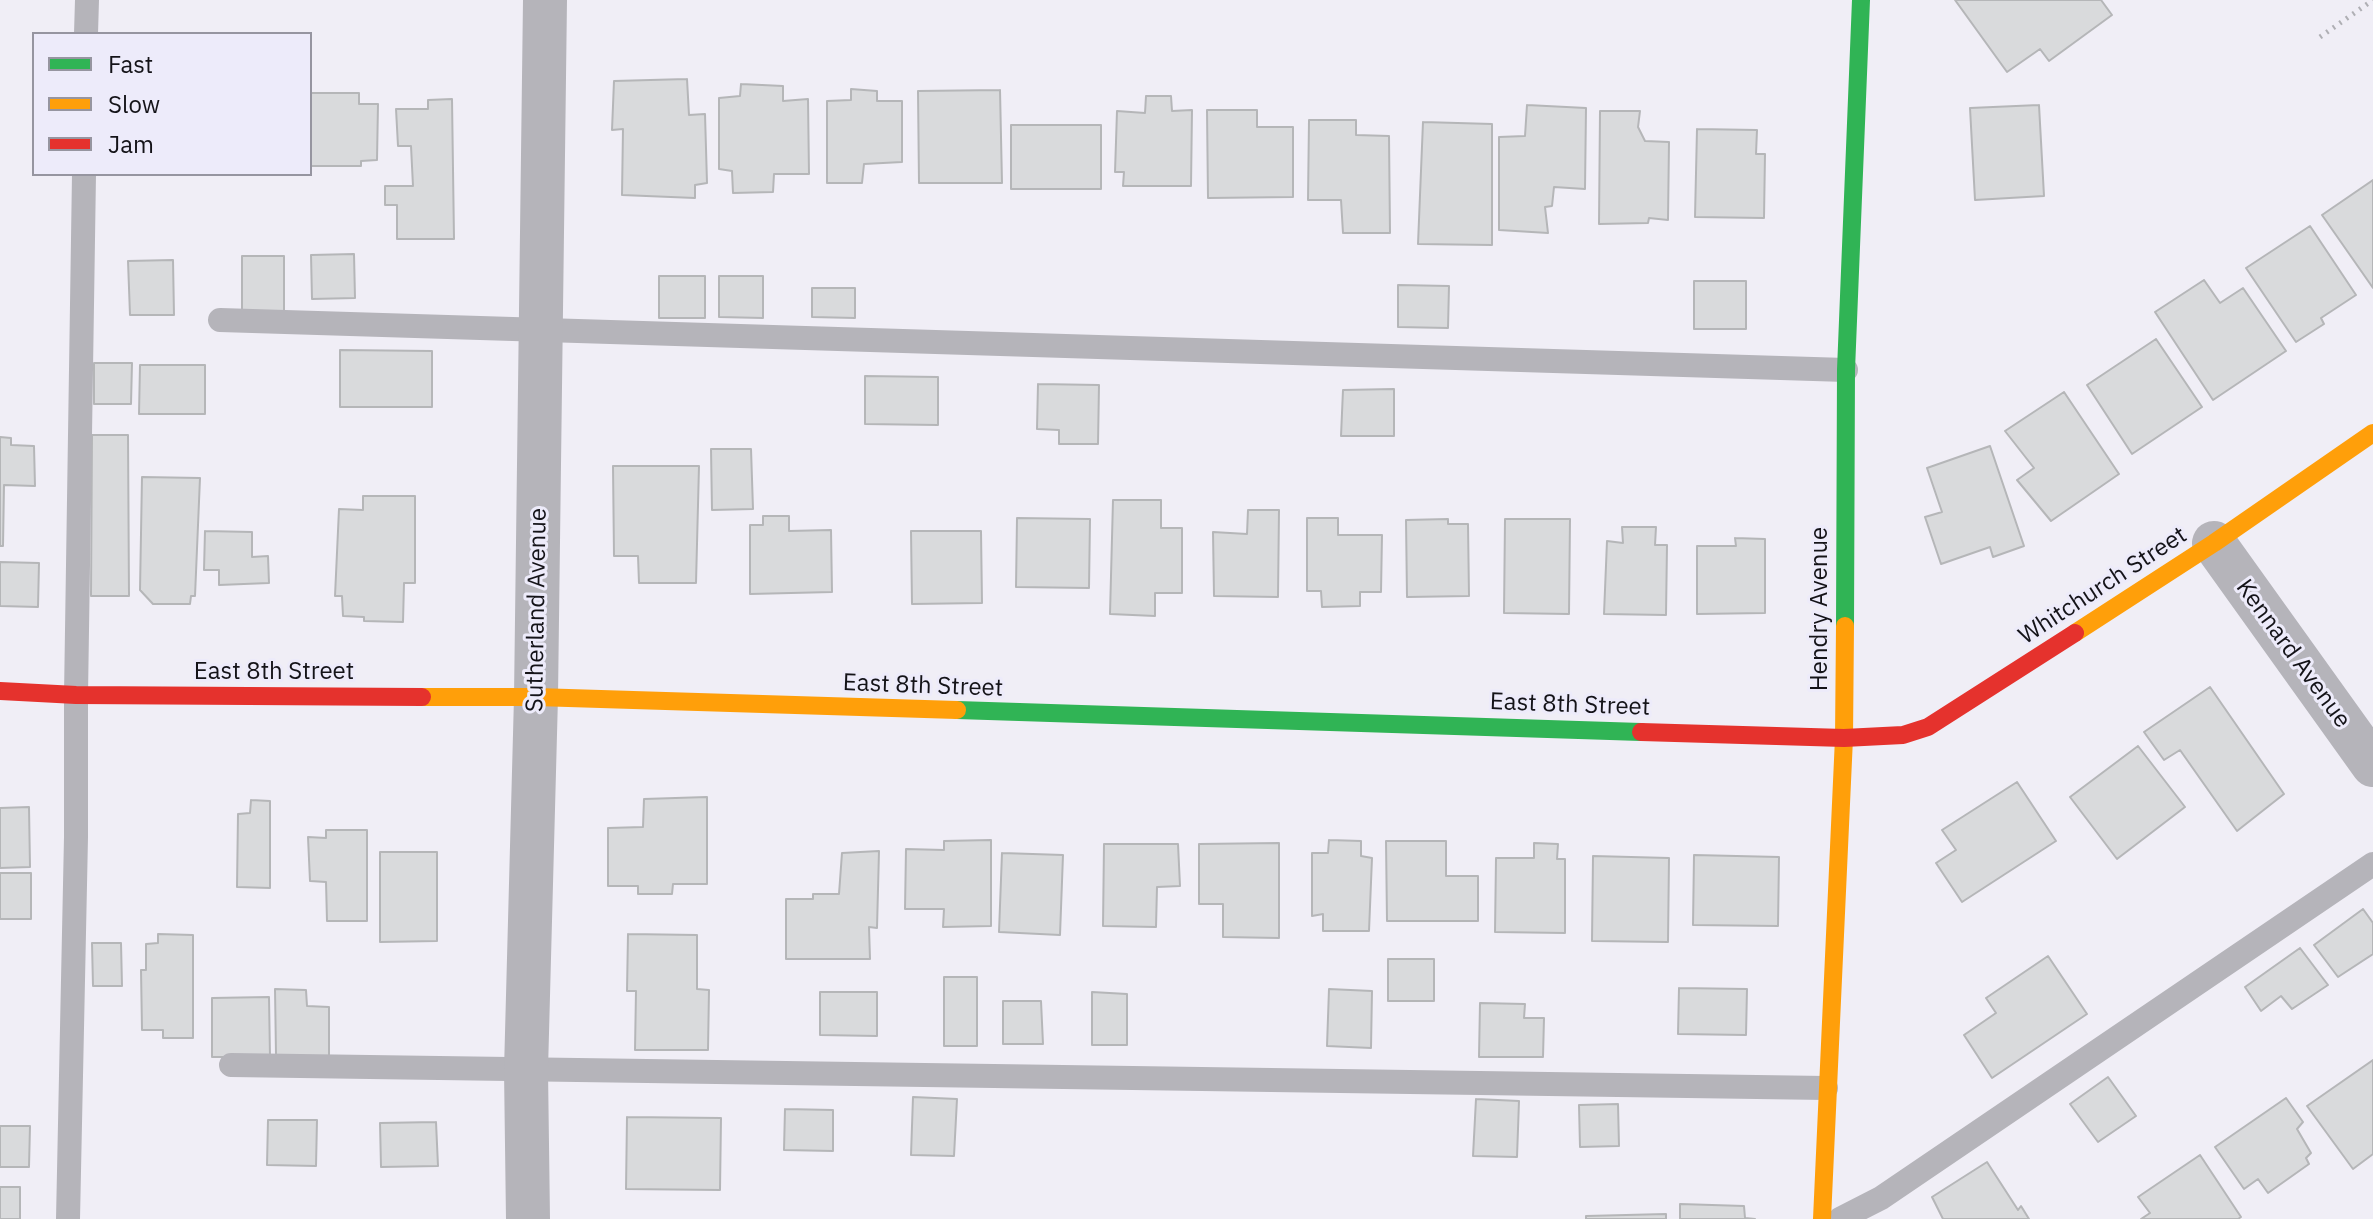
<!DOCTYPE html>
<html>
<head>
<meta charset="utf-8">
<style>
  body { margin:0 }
  #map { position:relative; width:2373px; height:1219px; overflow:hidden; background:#f0eef6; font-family:"IBM Plex Sans",sans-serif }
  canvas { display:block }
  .legend { position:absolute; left:32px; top:32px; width:280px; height:144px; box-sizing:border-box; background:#edebfa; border:2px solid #9695a0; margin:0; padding:10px 14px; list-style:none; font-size:24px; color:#141318 }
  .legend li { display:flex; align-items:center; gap:16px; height:40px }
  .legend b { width:40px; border:2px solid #9695a0 }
</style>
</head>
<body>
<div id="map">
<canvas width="2373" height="1219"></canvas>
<ul class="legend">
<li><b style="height:10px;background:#30b455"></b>Fast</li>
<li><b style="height:10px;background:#ff9f0a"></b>Slow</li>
<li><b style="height:10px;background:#e5322d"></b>Jam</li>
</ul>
</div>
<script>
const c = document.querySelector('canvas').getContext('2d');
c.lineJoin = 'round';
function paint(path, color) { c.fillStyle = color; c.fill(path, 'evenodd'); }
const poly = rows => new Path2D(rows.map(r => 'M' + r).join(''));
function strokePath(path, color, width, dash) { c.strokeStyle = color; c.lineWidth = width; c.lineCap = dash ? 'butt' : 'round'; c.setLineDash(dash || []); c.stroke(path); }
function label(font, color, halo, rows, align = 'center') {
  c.font = font + ' "IBM Plex Sans",sans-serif'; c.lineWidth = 6; c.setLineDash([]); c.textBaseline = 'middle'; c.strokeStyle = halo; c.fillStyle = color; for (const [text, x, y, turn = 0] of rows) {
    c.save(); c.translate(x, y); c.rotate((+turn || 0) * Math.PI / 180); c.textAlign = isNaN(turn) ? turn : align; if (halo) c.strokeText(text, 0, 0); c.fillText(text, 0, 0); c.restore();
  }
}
const building = poly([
  [1955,0,2101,0,2112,15,2049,61,2040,49,2007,72,1955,0],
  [687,79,689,115,705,114,707,183,695,185,695,198,622,195,623,129,612,130,614,81,687,79],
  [741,84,783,86,783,101,808,99,809,174,774,174,773,192,733,193,732,171,719,169,719,98,740,96,741,84],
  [851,89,877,91,877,101,902,101,902,162,864,164,862,183,827,183,827,101,851,100,851,89],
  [1000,90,1002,183,919,183,918,91,1000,90],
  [310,93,359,93,359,104,378,104,377,160,361,161,361,166,310,166,310,93],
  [1146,96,1171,96,1172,111,1192,110,1191,186,1123,186,1124,172,1115,172,1117,111,1145,113,1146,96],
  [452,99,454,239,397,239,397,205,385,205,385,186,413,186,411,146,398,146,396,109,428,109,428,100,452,99],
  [1527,105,1586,108,1585,189,1554,187,1552,206,1545,207,1548,233,1499,230,1499,137,1525,136,1527,105],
  [2039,105,2044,196,1975,200,1970,108,2039,105],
  [1207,110,1257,110,1257,127,1293,127,1293,197,1208,198,1207,110],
  [1600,111,1640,111,1638,127,1645,141,1669,142,1668,220,1649,218,1648,223,1599,224,1600,111],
  [1309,120,1356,120,1356,135,1389,136,1390,233,1343,233,1341,200,1308,200,1309,120],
  [1423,122,1492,124,1492,245,1418,244,1423,122],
  [1011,125,1101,125,1101,189,1011,189,1011,125],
  [1697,129,1757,130,1756,154,1765,154,1764,218,1695,217,1697,129],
  [2373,180,2373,288,2322,215,2373,180],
  [2310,226,2356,295,2321,318,2324,324,2296,342,2246,268,2310,226],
  [354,254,355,298,312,299,311,255,354,254],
  [242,256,284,256,284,312,242,312,242,256],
  [173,260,174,315,130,315,128,261,173,260],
  [659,276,705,276,705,318,659,318,659,276],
  [719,276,763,276,763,318,719,317,719,276],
  [2204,280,2220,303,2243,288,2286,351,2213,400,2155,312,2204,280],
  [1694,281,1746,281,1746,329,1694,329,1694,281],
  [1398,285,1449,286,1448,328,1398,327,1398,285],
  [812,288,855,288,855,318,812,317,812,288],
  [2156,339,2202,407,2132,454,2087,385,2156,339],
  [340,350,432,351,432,407,340,407,340,350],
  [94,363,132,363,131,404,94,404,94,363],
  [140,365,205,365,205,414,139,414,140,365],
  [865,376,938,377,938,425,865,424,865,376],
  [1038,384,1099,385,1098,444,1059,444,1059,430,1037,429,1038,384],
  [1394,389,1394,436,1341,436,1343,390,1394,389],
  [2064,392,2119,474,2051,521,2017,480,2034,468,2005,431,2064,392],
  [92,435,128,435,129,596,91,596,92,435],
  [0,437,11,438,11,445,34,446,35,486,4,485,3,546,0,546,0,437],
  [1990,446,2024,546,1993,557,1990,547,1941,564,1925,517,1942,512,1927,468,1990,446],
  [711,449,751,449,753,509,712,510,711,449],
  [613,466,699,466,696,583,639,583,638,556,614,556,613,466],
  [142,477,200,478,195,596,191,596,190,604,153,604,140,590,142,477],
  [363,496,415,496,415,583,404,583,403,622,364,621,364,617,343,616,342,596,335,596,339,509,363,510,363,496],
  [1113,500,1161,500,1161,528,1182,528,1182,593,1155,593,1155,616,1110,614,1113,500],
  [1248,510,1279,510,1278,597,1214,596,1213,532,1247,534,1248,510],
  [763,516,789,516,789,531,831,530,832,592,750,594,750,525,763,525,763,516],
  [1017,518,1090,519,1089,588,1016,587,1017,518],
  [1307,518,1338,518,1338,535,1382,535,1381,592,1360,592,1360,606,1322,607,1321,591,1307,591,1307,518],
  [1448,519,1448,524,1468,524,1469,596,1407,597,1406,520,1448,519],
  [1505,519,1570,519,1569,614,1504,613,1505,519],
  [1622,527,1656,527,1655,545,1667,545,1666,615,1604,614,1607,541,1623,543,1622,527],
  [205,531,252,532,252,557,268,556,269,583,219,585,219,570,204,570,205,531],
  [911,531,981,531,982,603,912,604,911,531],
  [1735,538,1765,539,1765,613,1697,614,1697,546,1736,546,1735,538],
  [0,562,39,563,38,607,0,606,0,562],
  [2210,687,2284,794,2237,831,2180,750,2164,760,2144,732,2210,687],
  [2138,746,2185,807,2117,859,2070,797,2138,746],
  [2017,782,2056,841,1962,902,1936,863,1956,850,1942,830,2017,782],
  [707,797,707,884,673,884,672,894,638,894,638,886,608,886,608,828,643,827,644,799,707,797],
  [251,800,270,801,270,888,237,887,238,814,250,813,251,800],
  [29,807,30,867,0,868,0,808,29,807],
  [326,830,367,830,367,921,327,921,326,882,310,881,308,837,326,838,326,830],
  [991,840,991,926,943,927,944,909,905,909,906,849,944,850,944,841,991,840],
  [1329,840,1361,841,1361,856,1372,858,1369,931,1323,931,1323,914,1312,916,1312,853,1328,853,1329,840],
  [1386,841,1446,841,1446,876,1478,876,1478,921,1387,921,1386,841],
  [1279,843,1279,938,1223,937,1223,904,1199,904,1199,844,1279,843],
  [1534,843,1558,844,1557,859,1565,859,1565,933,1495,932,1496,858,1534,858,1534,843],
  [1104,844,1178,844,1180,886,1157,887,1156,927,1103,926,1104,844],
  [879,851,877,928,869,927,870,959,786,959,786,899,813,899,813,894,839,894,842,853,879,851],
  [380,852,437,852,437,941,380,942,380,852],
  [1002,853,1063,855,1060,935,999,932,1002,853],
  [1694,855,1779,857,1778,926,1693,925,1694,855],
  [1593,856,1669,858,1668,942,1592,941,1593,856],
  [0,873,31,873,31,919,0,919,0,873],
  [2363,909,2373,923,2373,954,2338,977,2314,945,2363,909],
  [158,934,193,935,193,1038,163,1038,163,1030,142,1030,141,970,146,970,146,944,158,943,158,934],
  [628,934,697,935,697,989,709,990,708,1050,635,1050,636,991,627,991,628,934],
  [92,943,121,943,122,986,93,986,92,943],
  [2300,948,2328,985,2292,1009,2281,996,2261,1011,2245,987,2300,948],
  [2048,956,2087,1014,1992,1078,1964,1035,1996,1013,1986,998,2048,956],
  [1388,959,1434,959,1434,1001,1388,1001,1388,959],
  [944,977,977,977,977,1046,944,1046,944,977],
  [1679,988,1747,989,1746,1035,1678,1034,1679,988],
  [275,989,306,990,307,1006,329,1007,329,1057,276,1055,275,989],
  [1329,989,1372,991,1371,1048,1327,1046,1329,989],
  [820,992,877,992,877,1036,820,1035,820,992],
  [1092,992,1127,994,1127,1045,1092,1045,1092,992],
  [269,997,270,1057,212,1057,212,998,269,997],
  [1003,1001,1041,1001,1043,1044,1003,1044,1003,1001],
  [1480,1003,1525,1004,1524,1018,1544,1018,1543,1057,1479,1057,1480,1003],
  [2373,1060,2373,1154,2353,1169,2307,1106,2373,1060],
  [2108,1077,2136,1116,2098,1142,2070,1104,2108,1077],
  [913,1097,957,1099,954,1156,911,1155,913,1097],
  [2286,1098,2303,1122,2297,1129,2311,1153,2306,1158,2309,1164,2268,1193,2258,1179,2244,1189,2215,1147,2286,1098],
  [1476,1099,1519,1101,1517,1157,1473,1156,1476,1099],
  [1618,1104,1619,1146,1580,1147,1579,1105,1618,1104],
  [785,1109,833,1110,833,1151,784,1150,785,1109],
  [627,1117,721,1118,720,1190,626,1189,627,1117],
  [268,1120,317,1120,316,1166,267,1165,268,1120],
  [436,1122,438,1166,381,1167,380,1123,436,1122],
  [0,1126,30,1126,29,1167,0,1167,0,1126],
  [2200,1155,2241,1217,2238,1219,2141,1219,2150,1213,2138,1197,2200,1155],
  [1987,1162,2018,1210,2021,1206,2029,1219,1943,1219,1932,1197,1987,1162],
  [0,1187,20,1187,20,1219,0,1219,0,1187],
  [1680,1204,1744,1206,1745,1218,1755,1219,1680,1219,1680,1204],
  [1666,1214,1666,1219,1586,1219,1586,1216,1666,1214]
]);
const path = poly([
  [2320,37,2373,0]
]);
const lane = poly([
  [86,34,87,0],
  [220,320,1846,370],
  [231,1065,1826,1088],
  [68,1219,76,837,76,695,84,174],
  [1840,1219,1881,1198,2373,864]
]);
const street = poly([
  [2214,543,2373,765],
  [528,1219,526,1070,536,697,545,0]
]);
const fast = poly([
  [1845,626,1846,370,1861,0],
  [957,710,1641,732]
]);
const slow = poly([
  [2075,633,2214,543,2373,433],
  [422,697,536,697,957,710],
  [1822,1219,1844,738,1845,626]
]);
const jam = poly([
  [0,691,76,695,422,697],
  [1641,732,1844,738,1903,735,1928,727,2075,633]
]);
const streetNames = [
  ["Whitchurch Street",2103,586,-33],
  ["Hendry Avenue",1820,609,-90],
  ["Sutherland Avenue",537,610,-89],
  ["Kennard Avenue",2293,654,54],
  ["East 8th Street",274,672],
  ["East 8th Street",923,686,2],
  ["East 8th Street",1570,705,2]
];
paint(building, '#d9dadc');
strokePath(building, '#b5b6b8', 2);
strokePath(path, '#afafb4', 5, [2, 6]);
strokePath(lane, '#b5b4ba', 24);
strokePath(street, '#b5b4ba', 44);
strokePath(fast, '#30b455', 18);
strokePath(slow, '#ff9f0a', 18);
strokePath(jam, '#e5322d', 18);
label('24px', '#141318', '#edebfa', streetNames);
</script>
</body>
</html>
